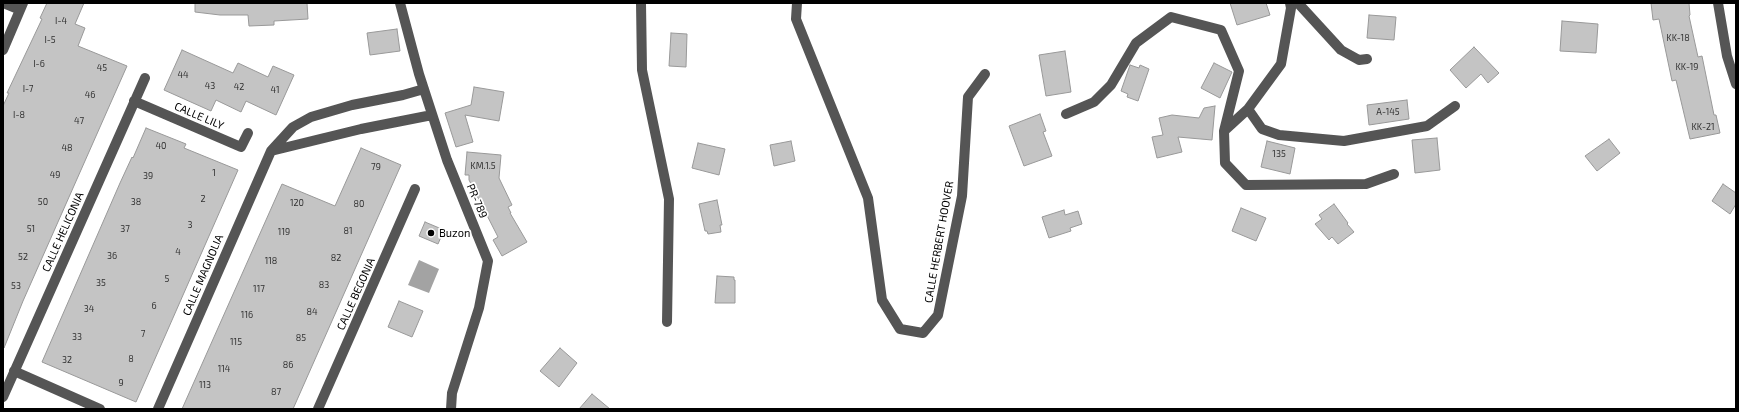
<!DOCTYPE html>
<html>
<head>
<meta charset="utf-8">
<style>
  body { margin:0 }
  #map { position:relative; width:1739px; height:412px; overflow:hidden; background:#fff; font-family:"Exo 2",sans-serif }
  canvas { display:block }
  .frame { position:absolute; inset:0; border:4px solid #000; pointer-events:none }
</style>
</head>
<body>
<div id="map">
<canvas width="1739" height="412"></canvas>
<div class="frame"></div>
</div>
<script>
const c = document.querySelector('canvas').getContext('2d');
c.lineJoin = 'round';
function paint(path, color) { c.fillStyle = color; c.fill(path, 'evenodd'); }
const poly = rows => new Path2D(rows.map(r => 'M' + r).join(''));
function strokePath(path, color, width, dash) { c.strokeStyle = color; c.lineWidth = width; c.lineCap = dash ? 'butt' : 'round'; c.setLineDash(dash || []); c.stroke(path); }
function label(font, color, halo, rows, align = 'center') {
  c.font = font + ' "Exo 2",sans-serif'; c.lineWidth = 3.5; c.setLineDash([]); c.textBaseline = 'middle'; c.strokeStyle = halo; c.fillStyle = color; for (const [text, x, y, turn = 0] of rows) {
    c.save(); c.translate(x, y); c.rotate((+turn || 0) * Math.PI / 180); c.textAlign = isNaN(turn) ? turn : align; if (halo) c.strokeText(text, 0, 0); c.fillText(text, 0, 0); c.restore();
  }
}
const water = poly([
  [419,260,439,269,429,293,408,285]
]);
const building = poly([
  [47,3,84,3,75,24,85,28,78,46,127,66,23,301,4,348,3,106,9,93,7,93,42,19,40,18,47,3],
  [195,3,307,3,308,19,274,21,274,25,249,26,248,15,220,15,195,12,195,3],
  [1230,3,1266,3,1270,15,1237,25,1230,3],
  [1651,3,1689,3,1690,15,1689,16,1698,57,1702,56,1714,115,1716,115,1720,133,1690,139,1676,80,1672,81,1659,19,1653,20,1651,3],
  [1369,15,1396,17,1394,40,1367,38,1369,15],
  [1562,21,1598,24,1596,53,1560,51,1562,21],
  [397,29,400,51,370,55,367,33,397,29],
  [671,33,687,34,686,67,669,66,671,33],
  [1474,47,1499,73,1488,83,1481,74,1466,88,1450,70,1474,47],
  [182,50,233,73,238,63,268,77,273,66,294,75,276,115,246,101,241,112,216,100,211,111,164,90,182,50],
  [1065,51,1071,92,1046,96,1039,55,1065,51],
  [1214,63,1232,72,1220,98,1201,88,1214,63],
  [1130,65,1139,68,1140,65,1149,69,1138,101,1127,97,1128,94,1121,91,1130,65],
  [474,87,504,92,499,121,465,115,473,142,456,147,445,113,471,105,474,87],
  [1407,100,1409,119,1369,125,1367,105,1407,100],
  [1215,106,1212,140,1178,137,1182,152,1157,158,1152,137,1163,135,1159,118,1172,115,1199,118,1204,108,1215,106],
  [1040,114,1046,131,1043,132,1052,156,1024,166,1009,126,1040,114],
  [146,128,186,144,184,148,238,170,136,402,42,362,120,183,132,157,133,158,146,128],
  [1437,138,1440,170,1415,173,1412,140,1437,138],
  [1609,139,1620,153,1597,171,1585,156,1609,139],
  [791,141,795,161,774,166,770,145,791,141],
  [1267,141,1295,148,1290,174,1261,167,1267,141],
  [698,143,725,149,719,175,692,168,698,143],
  [361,148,401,165,293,409,182,409,282,184,335,206,361,148],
  [467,152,501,155,499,178,512,205,508,207,511,213,510,213,527,242,502,256,493,240,498,237,469,180,469,175,465,175,467,152],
  [1723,184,1736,193,1736,204,1730,214,1712,201,1723,184],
  [717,200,722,225,720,225,721,232,708,234,707,231,705,231,699,204,717,200],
  [1334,204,1348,223,1347,224,1354,232,1338,244,1332,237,1329,240,1315,224,1322,219,1319,215,1334,204],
  [1241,208,1266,218,1256,241,1232,231,1241,208],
  [1064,210,1065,215,1078,211,1082,224,1070,228,1071,231,1049,238,1042,217,1064,210],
  [425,222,444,230,438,244,419,236,425,222],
  [717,276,734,277,734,280,735,280,735,303,715,303,717,276],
  [399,301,423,311,412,337,388,327,399,301],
  [560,348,577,363,559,387,540,371,560,348],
  [592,394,610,409,579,409,592,394]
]);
const minor = poly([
  [3,3,20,10],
  [400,3,419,74,447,160,488,261,479,308,452,393,451,409],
  [641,3,642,70,669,199,667,322],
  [797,3,796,19,868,198,882,300,900,329,923,333,938,315,962,196,968,97,985,74],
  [1290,3,1291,8,1281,64,1248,109,1224,131,1225,163,1246,185,1366,184,1394,174],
  [1298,3,1341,50,1359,60,1367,59],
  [1718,3,1727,56,1736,84],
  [3,50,23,3],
  [134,101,241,147,248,133],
  [1248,109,1262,129,1279,135,1344,141,1427,126,1455,106],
  [1066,114,1094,102,1111,85,1136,43,1171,17,1221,30,1239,71,1224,131],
  [271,151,361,129,432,115],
  [14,371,100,409],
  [3,397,145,78],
  [158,409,271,151,293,127,311,117,352,105,403,95,424,89],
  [318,409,415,189]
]);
const markers = [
  [431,233,4,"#000"]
];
const numberNames = [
  ["I-4",61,21],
  ["KK-18",1678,38],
  ["I-5",50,40],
  ["I-6",39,64],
  ["KK-19",1687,67],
  ["45",102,68],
  ["44",183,75],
  ["43",210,86],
  ["42",239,87],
  ["I-7",28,89],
  ["41",275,90],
  ["46",90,95],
  ["A-145",1388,112],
  ["I-8",19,115],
  ["47",79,121],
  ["KK-21",1703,127],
  ["40",161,146],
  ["48",67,148],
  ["135",1279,154],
  ["KM.1.5",483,166],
  ["79",376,167],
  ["1",214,173],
  ["49",55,175],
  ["39",148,176],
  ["2",203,199],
  ["50",43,202],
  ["38",136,202],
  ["120",297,203],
  ["80",359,204],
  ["3",190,225],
  ["51",31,229],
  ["37",125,229],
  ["81",348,231],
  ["119",284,232],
  ["4",178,252],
  ["36",112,256],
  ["52",23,257],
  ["82",336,258],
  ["118",271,261],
  ["5",167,279],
  ["35",101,283],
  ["83",324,285],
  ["53",16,286],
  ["117",259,289],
  ["6",154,306],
  ["34",89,309],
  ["84",312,312],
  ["116",247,315],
  ["7",143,334],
  ["33",77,337],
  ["85",301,338],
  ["115",236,342],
  ["8",131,359],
  ["32",67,360],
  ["86",288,365],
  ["114",224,369],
  ["9",121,383],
  ["113",205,385],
  ["87",276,392]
];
const streetNames = [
  ["CALLE LILY",199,116,23],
  ["PR-789",477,201,67],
  ["CALLE HELICONIA",63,232,-66],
  ["CALLE HERBERT HOOVER",939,242,-80],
  ["CALLE MAGNOLIA",203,275,-67],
  ["CALLE BEGONIA",356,294,-66]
];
const poiNames = [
  ["Buzon",439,233]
];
paint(water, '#a3a3a3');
paint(building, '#c4c4c4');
strokePath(building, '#999', 1);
strokePath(minor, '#555', 10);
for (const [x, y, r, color] of markers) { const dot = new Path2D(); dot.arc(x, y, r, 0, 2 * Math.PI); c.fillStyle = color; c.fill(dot); strokePath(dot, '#fff', 1.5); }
label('9px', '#313131', null, numberNames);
label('11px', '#000', '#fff', streetNames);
label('11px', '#000', '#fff', poiNames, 'left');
</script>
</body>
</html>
